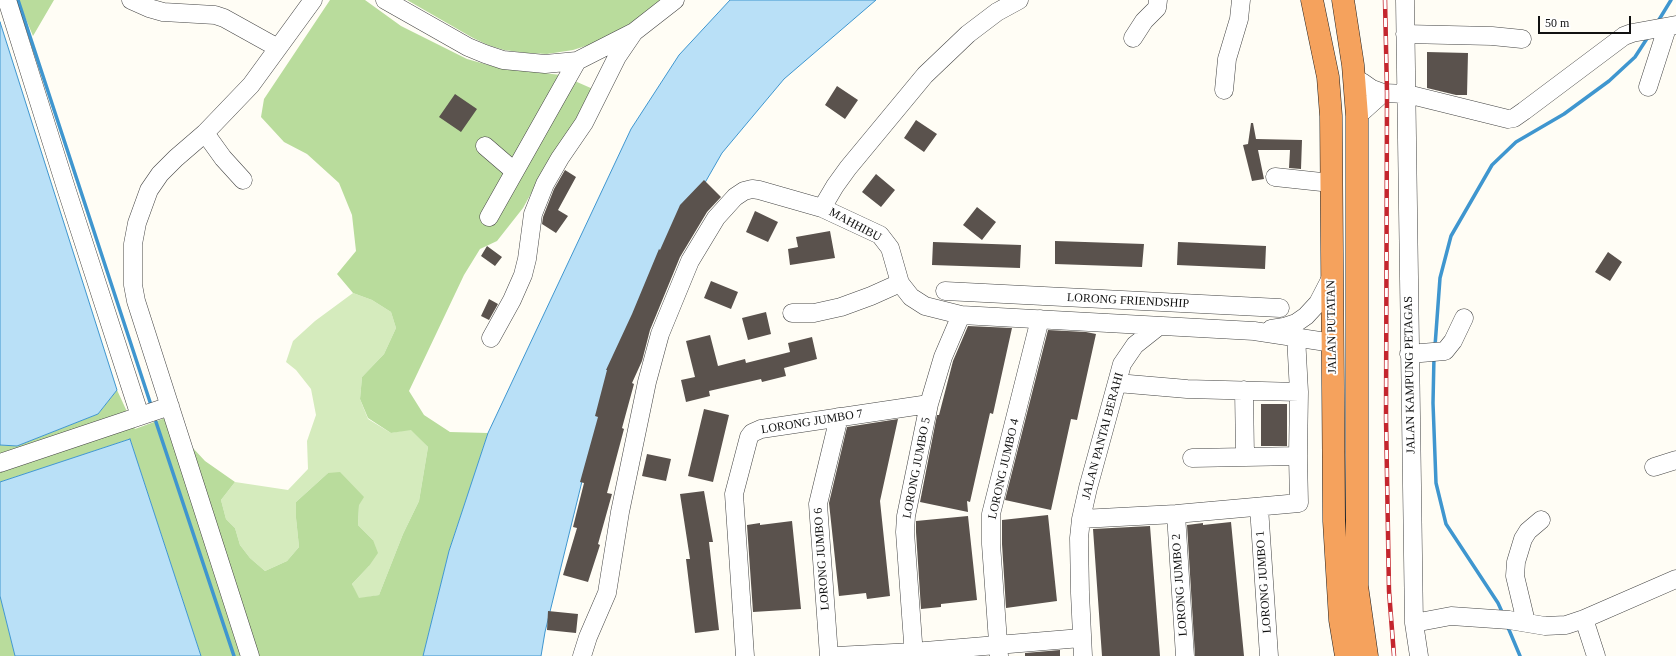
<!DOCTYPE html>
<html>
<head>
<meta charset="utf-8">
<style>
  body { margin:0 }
  #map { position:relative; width:1676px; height:656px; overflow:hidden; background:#fffdf5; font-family:Georgia,serif }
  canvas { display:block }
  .scale { position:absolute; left:1538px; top:16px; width:93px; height:18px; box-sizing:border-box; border:2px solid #111; border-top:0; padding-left:5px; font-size:12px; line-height:14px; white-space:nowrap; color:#111; -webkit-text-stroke:3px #fff; paint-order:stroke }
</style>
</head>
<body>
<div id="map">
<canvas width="1676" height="656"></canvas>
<div class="scale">50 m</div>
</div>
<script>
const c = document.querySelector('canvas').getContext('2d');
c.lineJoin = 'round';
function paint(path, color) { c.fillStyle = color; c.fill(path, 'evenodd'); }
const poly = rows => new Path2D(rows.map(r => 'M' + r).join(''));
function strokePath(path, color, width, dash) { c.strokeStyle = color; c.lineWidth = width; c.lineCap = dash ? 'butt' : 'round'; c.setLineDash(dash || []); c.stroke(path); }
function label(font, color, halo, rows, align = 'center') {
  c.font = font + ' Georgia,serif'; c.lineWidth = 4; c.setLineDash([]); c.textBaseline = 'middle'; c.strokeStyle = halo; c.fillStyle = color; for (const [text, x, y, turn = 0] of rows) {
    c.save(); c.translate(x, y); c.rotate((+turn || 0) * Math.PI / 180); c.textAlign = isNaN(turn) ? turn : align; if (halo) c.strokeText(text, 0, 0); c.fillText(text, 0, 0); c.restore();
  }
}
const green = poly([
  [353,293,372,300,391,312,396,328,384,354,362,377,360,399,368,419,391,433,411,429,428,447,419,501,403,534,379,595,358,599,352,584,369,566,373,540,358,525,359,505,328,473,296,502,296,518,299,547,287,561,265,571,250,558,240,545,235,528,226,519,221,500,235,482,288,490,308,469,307,441,316,415,311,389,296,370,286,362,293,341,315,321]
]);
const forest = poly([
  [18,0,54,0,33,36],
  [330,0,365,0,401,26,467,59,499,68,561,75,593,89,581,114,549,161,523,208,497,241,480,249,464,275,409,391,424,415,450,432,488,433,449,551,423,656,201,656,130,439,0,482,0,445,17,446,98,414,117,390,135,429,165,418,205,461,235,482,221,500,226,519,235,528,240,545,250,558,265,571,287,561,299,547,296,518,296,502,328,473,340,472,364,497,359,505,358,525,373,540,378,553,369,566,352,584,359,598,379,595,403,534,419,501,428,447,411,430,391,433,368,418,360,399,362,377,384,354,396,328,391,312,372,300,353,293,337,274,356,251,352,215,339,183,307,154,284,142,261,117,264,99],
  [407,0,661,0,628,26,595,43,573,50,547,54,527,53,504,50,488,45,473,38],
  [0,596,15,656,0,656]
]);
const water = poly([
  [730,0,876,0,784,79,722,153,656,268,587,461,545,632,541,656,423,656,449,551,488,433,631,129,679,55,730,0],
  [0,22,117,390,98,414,17,446,0,445,0,22],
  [130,439,201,656,15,656,0,596,0,482,130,439]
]);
const stream = poly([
  [18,0,151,405],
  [1657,23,1671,0],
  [1435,346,1440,278,1451,236,1492,165,1516,142,1564,114,1609,81,1635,57,1648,37],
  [1434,356,1433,403,1436,483,1446,524,1498,603,1503,614],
  [156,422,234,656],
  [1507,625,1520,656]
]);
const building = poly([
  [1427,52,1468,53,1467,95,1456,95,1427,88],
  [837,86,858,100,845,119,825,105],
  [455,94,477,109,461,132,439,117],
  [916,120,937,134,924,152,904,138],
  [1251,123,1253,123,1256,139,1302,140,1301,169,1289,168,1290,150,1258,150,1264,179,1252,181,1243,145,1248,144],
  [565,170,576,177,558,210,568,216,556,233,542,224,543,217,554,189],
  [876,174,895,190,881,207,862,192],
  [704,180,721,197,707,212,680,257,650,330,642,361,632,383,634,384,622,428,624,429,607,493,612,494,598,544,600,545,588,582,563,575,577,528,573,527,584,483,580,482,598,417,595,416,607,370,606,370,632,314,659,249,660,250,680,205],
  [977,207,996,222,982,240,963,225],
  [755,211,778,222,768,242,746,232],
  [830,231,835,258,790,265,788,249,798,247,796,237],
  [1055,241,1144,244,1142,267,1055,264],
  [933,242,1021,245,1020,268,932,265],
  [1178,242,1266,246,1265,269,1177,265],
  [487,246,502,257,495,266,481,256],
  [1608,252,1622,262,1610,281,1595,272],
  [711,281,738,292,731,309,704,298],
  [489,299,498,304,489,320,481,316],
  [766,312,771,334,748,340,742,318],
  [968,326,1012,328,993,414,990,413,970,502,967,501,968,512,920,502,937,415,939,415,953,361],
  [1048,330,1086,332,1096,334,1077,420,1071,419,1051,510,1005,500],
  [710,335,718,366,745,359,746,363,790,352,788,343,812,337,817,359,784,368,786,376,762,382,761,379,709,391,710,396,686,402,681,380,695,377,686,341],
  [1261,404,1287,404,1287,446,1261,446],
  [704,409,729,415,713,482,688,476],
  [898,419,880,501,890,596,867,599,866,593,839,596,829,503,847,427],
  [647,454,671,459,666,481,642,476],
  [704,491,713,542,709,542,719,630,695,633,686,559,690,559,680,494],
  [1048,515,1057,601,1006,608,1002,544,1002,520],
  [968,516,977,600,941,604,941,607,921,609,916,532,916,521],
  [792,521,801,609,753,612,747,525,760,523,760,525],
  [1231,522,1244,656,1195,656,1187,525,1203,523,1203,525],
  [1150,526,1160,656,1102,656,1093,529],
  [548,611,578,614,576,633,547,630],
  [1060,650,1060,656,1025,656,1025,653]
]);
const minor = poly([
  [7,0,66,188,140,416],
  [131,0,149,8,163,12,215,15,224,18,278,48],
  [385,0,468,47,485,54,503,60,545,64,577,61,634,32,675,0],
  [1019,0,997,12,968,34,925,75,848,168,835,186,822,208,880,235,890,248,900,283,911,297,925,306,961,315,1254,331,1333,343],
  [1405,0,1414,623,1419,656],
  [1405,34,1492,36,1522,39],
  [1133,38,1144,21,1157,8,1158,0],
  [1362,82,1372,89,1383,93,1407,94,1508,119,1514,118,1524,111,1624,36,1632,33,1676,25],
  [1648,87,1667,28],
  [1224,90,1227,59,1239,19,1241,0],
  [1363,111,1383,93],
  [205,133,176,158,160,174,149,190,137,223,133,244,133,285,136,301,250,656],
  [485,146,514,171],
  [1275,177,1331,183],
  [243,180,223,158,205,133,251,85,313,0],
  [489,217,577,61],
  [945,291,1280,308],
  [792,313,814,313,841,307,871,296,900,283],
  [1271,329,1284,327,1296,323,1306,316,1318,303,1332,276],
  [491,338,512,300,523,275,527,259,533,214,545,184,560,158,584,123,617,57,634,32],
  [1409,354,1445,351,1453,341,1464,318],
  [1117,383,1187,389,1299,392],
  [1244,390,1245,456],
  [1192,458,1298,456],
  [0,463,170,406],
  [1654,467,1676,460],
  [1259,507,1269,656],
  [1176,514,1185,656],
  [1081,519,1176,514,1299,503,1298,456,1299,392,1296,336],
  [1584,619,1596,656],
  [1526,622,1515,576,1516,562,1523,539,1528,531,1541,520],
  [1414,623,1451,616,1509,620,1545,626,1566,625,1584,619,1676,579],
  [582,656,588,637,607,593,620,512,647,382,660,334,690,261,716,218,735,197,744,191,752,189,759,190,822,208],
  [745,656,734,494,749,437,752,433,761,429,929,404],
  [829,656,818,504,839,417],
  [836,656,913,652,1081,638],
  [914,656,905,532,906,516,929,404,943,357,961,315],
  [999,656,991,544,991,514,1040,319],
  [1083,656,1080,593,1079,538,1081,519,1088,488,1122,364,1135,345,1159,326]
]);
const highway = poly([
  [1312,0,1328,77,1331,116,1334,521,1340,620,1346,656],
  [1343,0,1353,65,1357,116,1357,586,1367,656]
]);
const rail = poly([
  [1385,0,1387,93,1386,418,1389,591,1394,656]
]);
const streetNames = [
  ["MAHHIBU",855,225,28],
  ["LORONG FRIENDSHIP",1128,301,3],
  ["JALAN PUTATAN",1332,327,-91],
  ["JALAN KAMPUNG PETAGAS",1410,375,-91],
  ["LORONG JUMBO 7",812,422,-9],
  ["JALAN PANTAI BERAHI",1103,436,-75],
  ["LORONG JUMBO 5",917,468,-79],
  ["LORONG JUMBO 4",1004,469,-77],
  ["LORONG JUMBO 6",822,559,-94],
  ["LORONG JUMBO 1",1264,582,-94],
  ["LORONG JUMBO 2",1180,585,-94]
];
paint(green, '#d5ebbd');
paint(forest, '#b9dc9c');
paint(water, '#b9e0f7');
strokePath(water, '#3f96cf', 1);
strokePath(stream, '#3f96cf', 3.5);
paint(building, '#5a524d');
strokePath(minor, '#444', 19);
strokePath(highway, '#222', 23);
strokePath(minor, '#fff', 18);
strokePath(highway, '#f5a25d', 22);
strokePath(rail, '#c4262e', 4.5);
strokePath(rail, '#fff', 3, [9]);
label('12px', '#111', '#fff', streetNames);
</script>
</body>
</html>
